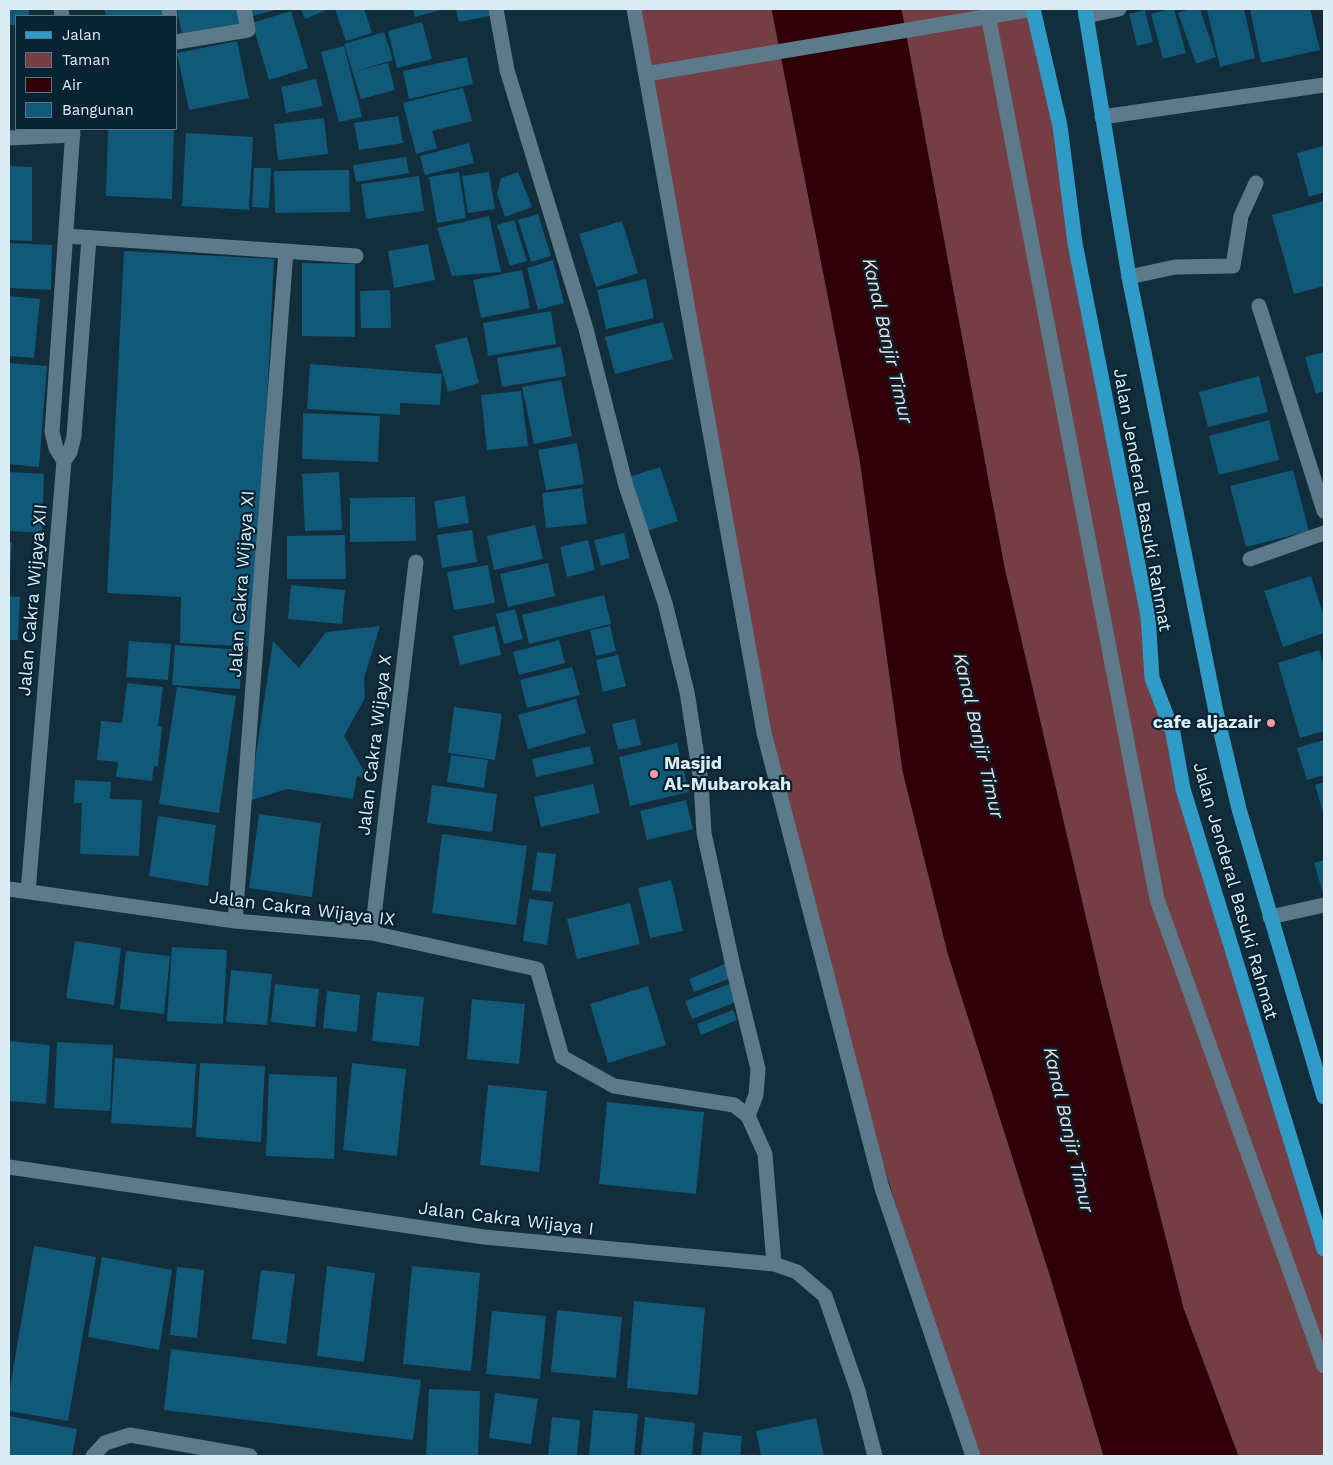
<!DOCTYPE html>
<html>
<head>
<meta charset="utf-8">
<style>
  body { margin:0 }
  #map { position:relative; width:1333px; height:1465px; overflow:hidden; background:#122d3b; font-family:"Work Sans",sans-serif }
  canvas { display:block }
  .frame { position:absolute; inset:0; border:10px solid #dcecf5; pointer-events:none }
  .legend { position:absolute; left:15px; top:15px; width:162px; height:115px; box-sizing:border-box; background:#082331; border:1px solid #5d737f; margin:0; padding:6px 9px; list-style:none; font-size:15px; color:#dcecf5 }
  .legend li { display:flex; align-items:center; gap:10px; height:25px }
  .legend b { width:25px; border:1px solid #5d737f }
</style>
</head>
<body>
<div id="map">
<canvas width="1333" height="1465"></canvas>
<div class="frame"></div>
<ul class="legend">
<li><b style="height:6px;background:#319bc8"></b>Jalan</li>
<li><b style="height:14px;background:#753e45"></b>Taman</li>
<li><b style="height:14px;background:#2f0008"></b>Air</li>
<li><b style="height:14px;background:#115979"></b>Bangunan</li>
</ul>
</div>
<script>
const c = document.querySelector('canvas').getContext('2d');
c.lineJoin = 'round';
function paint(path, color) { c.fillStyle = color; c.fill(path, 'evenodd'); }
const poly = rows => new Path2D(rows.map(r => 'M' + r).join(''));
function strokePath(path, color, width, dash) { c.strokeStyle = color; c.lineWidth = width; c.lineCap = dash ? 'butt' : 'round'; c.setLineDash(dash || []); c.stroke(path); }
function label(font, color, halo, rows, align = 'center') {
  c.font = font + ' "Work Sans",sans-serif'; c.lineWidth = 4.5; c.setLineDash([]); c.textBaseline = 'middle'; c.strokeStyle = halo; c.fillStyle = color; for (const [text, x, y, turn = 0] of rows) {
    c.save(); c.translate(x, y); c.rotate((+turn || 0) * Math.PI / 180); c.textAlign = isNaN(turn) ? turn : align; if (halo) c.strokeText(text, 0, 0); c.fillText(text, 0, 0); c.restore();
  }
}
const green = poly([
  [634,9,1033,9,1152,678,1324,1249,1324,1456,971,1456,828,979,764,733]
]);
const water = poly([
  [771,9,902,9,1005,567,1102,984,1184,1308,1239,1456,1103,1456,1050,1278,947,953,902,771,859,459,771,9]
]);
const building = poly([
  [9,9,29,9,29,16,16,16,16,25,9,25],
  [104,9,162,9,164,16,106,16],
  [177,9,240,9,244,27,183,40],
  [247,9,279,9,249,17],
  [301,9,329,9,305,19],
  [335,9,364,9,372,33,346,41],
  [413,9,444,9,415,17],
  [456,9,488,9,490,16,459,22],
  [1169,9,1174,9,1186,53,1163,59,1151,14],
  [1190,9,1200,9,1216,57,1196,64,1178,13],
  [1207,9,1244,9,1255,58,1220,67],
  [1250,9,1310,9,1320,50,1261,63],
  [1145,10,1153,42,1137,46,1129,14],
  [291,11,308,68,269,80,252,23],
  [422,22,432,59,397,68,388,31],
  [384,32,393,60,356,71,388,63,395,90,361,99,344,44],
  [237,41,249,98,189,110,177,53],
  [344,46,362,117,339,122,321,52],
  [467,57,473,84,409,99,403,71],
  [316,79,323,106,286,113,281,87],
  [463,88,472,121,432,131,437,148,416,154,403,103],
  [398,116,403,143,359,150,354,123],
  [324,118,328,154,278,160,274,124],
  [108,129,174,129,172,199,106,196],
  [186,133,253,137,249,210,182,206],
  [469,143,474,163,425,175,420,156],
  [1324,146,1324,192,1309,197,1297,153],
  [406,157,409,173,356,182,353,165],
  [9,166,32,167,32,241,9,240],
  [254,168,271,168,269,208,252,207],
  [349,170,350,212,275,213,274,171],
  [459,172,466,218,437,223,429,177],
  [489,172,495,209,468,213,462,176],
  [518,172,532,207,505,217,497,194,501,178],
  [419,176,424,211,366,219,361,184],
  [1324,201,1324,286,1294,294,1272,215],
  [538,214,551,256,531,262,518,220],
  [489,216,501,272,452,276,437,228],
  [514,220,527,261,510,266,497,225],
  [622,221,638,273,596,287,579,234],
  [9,243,52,245,51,290,9,288],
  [428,244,435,280,394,288,388,251],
  [124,251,274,259,255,647,180,643,181,597,107,593],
  [553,260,564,303,538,310,527,268],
  [302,263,355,264,355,337,302,336],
  [522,270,530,308,481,318,473,280],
  [646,279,654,318,606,329,597,290],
  [390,290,391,328,361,328,360,291],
  [9,296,40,299,34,358,9,356],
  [551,311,556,344,488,356,483,323],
  [663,322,673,359,615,374,605,337],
  [467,337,479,383,448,392,435,345],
  [561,347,566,376,502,387,497,358],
  [1324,352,1324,391,1316,394,1305,357],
  [9,363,47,366,39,467,9,464],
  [310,364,442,374,440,405,400,403,400,415,307,409],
  [1259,376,1268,412,1208,427,1199,392],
  [561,380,572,436,534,444,522,387],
  [521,391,528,446,487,450,481,395],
  [303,413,380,416,378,462,302,459],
  [1269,420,1279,460,1219,475,1209,436],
  [577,443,584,484,546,490,538,450],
  [660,467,678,521,644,532,626,478],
  [1293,470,1309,531,1246,547,1230,486],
  [9,472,44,474,42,533,9,531],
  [339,472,342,530,305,531,302,474],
  [582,488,587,524,546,528,542,493],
  [465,496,469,523,438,528,434,501],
  [415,497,416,541,350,542,350,498],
  [535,525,543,559,494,570,487,536],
  [472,530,477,562,442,568,437,535],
  [624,533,630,558,601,566,594,540],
  [345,535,346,579,287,579,287,536],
  [588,540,595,570,567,577,560,547],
  [9,542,12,542,10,573,9,573],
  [548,563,555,596,508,607,500,574],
  [488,565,495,603,454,610,447,572],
  [1311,576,1324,617,1324,633,1283,647,1264,591],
  [291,585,345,590,342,624,288,619],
  [604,595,611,624,529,644,522,615],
  [9,596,20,597,18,640,9,640],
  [515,609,523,639,504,644,496,614],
  [380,626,364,678,365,698,344,736,369,780,357,776,353,799,287,789,249,801,273,641,299,668,326,632],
  [495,626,501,655,460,665,453,636],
  [610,626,616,651,596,656,590,630],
  [559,640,565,663,519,675,513,652],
  [129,641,171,644,168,680,126,677],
  [175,645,242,650,240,689,172,685],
  [1319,650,1324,666,1324,731,1300,738,1278,663],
  [618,655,626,686,603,692,596,660],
  [572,667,580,695,527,708,520,680],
  [127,683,163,687,158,726,162,727,158,766,154,766,152,781,116,777,118,762,97,760,101,721,122,723],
  [177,687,236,696,219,813,159,804],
  [576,699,586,733,528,749,518,715],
  [454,707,502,714,495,760,448,753],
  [635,719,641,745,618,750,612,724],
  [1324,740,1324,775,1307,780,1297,748],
  [677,743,689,792,630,806,619,757],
  [590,746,594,764,536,777,532,759],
  [451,755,488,760,484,788,447,782],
  [75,780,111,782,110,799,142,800,139,856,80,854,82,803,74,803],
  [1324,782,1324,815,1315,785],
  [593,784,600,813,541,827,534,797],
  [432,785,497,794,492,832,427,823],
  [686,800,693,829,647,840,640,811],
  [259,814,321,823,312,897,249,888],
  [158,816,216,825,208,886,149,876],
  [442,834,527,846,516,925,432,913],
  [537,852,556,854,551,892,532,890],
  [1324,860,1324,896,1314,863],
  [671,880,683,931,650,938,638,888],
  [529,899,553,902,547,945,523,941],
  [630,903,640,944,577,959,567,919],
  [75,941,121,948,114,1005,66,998],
  [172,947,227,950,223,1024,167,1021],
  [126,951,170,956,164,1014,120,1009],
  [725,964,731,978,694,992,689,979],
  [231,970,272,974,267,1025,226,1022],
  [732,983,739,1001,692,1019,685,1001],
  [275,984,319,989,315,1027,271,1022],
  [648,986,666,1045,608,1063,590,1004],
  [327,991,360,995,357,1032,323,1028],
  [377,992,424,997,419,1046,372,1041],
  [472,999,525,1004,519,1064,467,1059],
  [733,1010,737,1020,701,1035,697,1024],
  [9,1041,50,1045,46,1104,9,1101],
  [57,1042,113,1045,110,1111,54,1108],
  [115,1058,196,1064,192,1128,111,1123],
  [200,1063,265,1066,261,1142,196,1137],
  [352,1063,406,1069,397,1156,343,1150],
  [269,1074,337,1077,334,1159,266,1156],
  [488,1085,547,1091,539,1172,480,1165],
  [607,1102,704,1112,696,1194,599,1184],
  [34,1246,96,1257,68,1421,9,1411,9,1394],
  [102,1257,172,1270,159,1350,88,1337],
  [327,1266,375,1273,364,1362,317,1356],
  [412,1266,480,1273,471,1371,403,1364],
  [177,1267,204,1270,197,1338,170,1335],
  [261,1270,295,1274,286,1344,252,1339],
  [634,1301,705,1308,698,1395,627,1388],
  [557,1310,622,1317,616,1378,551,1372],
  [492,1311,546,1316,540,1379,486,1374],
  [171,1349,421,1380,413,1440,164,1410],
  [429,1389,480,1391,478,1456,426,1456],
  [495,1393,538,1399,531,1444,489,1438],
  [593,1410,638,1414,634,1456,589,1456],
  [9,1416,77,1429,72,1456,9,1456],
  [552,1417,580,1420,577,1456,548,1456],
  [645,1417,695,1423,692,1456,641,1456],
  [816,1418,824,1456,761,1456,756,1431],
  [703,1432,742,1436,740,1456,701,1456]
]);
const minor = poly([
  [61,9,62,16],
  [169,9,170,16],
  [496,9,507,70,586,329,626,486,665,603,687,692,701,782,704,833,734,971,758,1069,756,1095,748,1116],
  [634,9,764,733,882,1188,973,1456],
  [987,9,1157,899,1324,1366],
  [1086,16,1119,9],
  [176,42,248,30,244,9],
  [646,74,1033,9],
  [1102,117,1324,85],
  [9,138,73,135],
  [66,236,356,256],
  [1129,277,1175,267,1233,266,1241,216,1256,183],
  [1259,306,1324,511],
  [64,461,56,448,52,432,73,129],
  [1250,559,1324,533],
  [9,889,235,921,372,933,537,969,562,1057,614,1086,734,1105,748,1116,765,1154,774,1264],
  [28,892,64,461,70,452,74,436,89,238],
  [1270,917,1324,905],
  [235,921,286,251],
  [372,933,416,562],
  [9,1167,484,1237,774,1264,797,1272,825,1296,858,1391,875,1456],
  [93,1456,105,1443,130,1435,250,1456]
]);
const major = poly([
  [1033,9,1060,126,1075,243,1148,616,1152,678,1173,733,1183,789,1324,1249],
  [1085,9,1129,277,1216,712,1239,809,1324,1097]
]);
const markers = [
  [1271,723,5,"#f49aa3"],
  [654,774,5,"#f49aa3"]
];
const streetNames = [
  ["Jalan Jenderal Basuki Rahmat",1142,500,80],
  ["Jalan Cakra Wijaya XI",242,584,-86],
  ["Jalan Cakra Wijaya XII",33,600,-85],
  ["Jalan Cakra Wijaya X",375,745,-83],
  ["Jalan Jenderal Basuki Rahmat",1235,891,74],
  ["Jalan Cakra Wijaya IX",302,909,7],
  ["Jalan Cakra Wijaya I",506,1219,7]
];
const poiNames = [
  ["cafe aljazair",1261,723],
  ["Masjid",664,764,"left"],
  ["Al-Mubarokah",664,785,"left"]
];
const waterNames = [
  ["Kanal Banjir Timur",887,341,77],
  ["Kanal Banjir Timur",978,736,77],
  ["Kanal Banjir Timur",1068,1130,77]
];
paint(green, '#753e45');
paint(water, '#2f0008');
strokePath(water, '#63474f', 1);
paint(building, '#115979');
strokePath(minor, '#5d7a8a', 15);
strokePath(major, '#319bc8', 15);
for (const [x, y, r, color] of markers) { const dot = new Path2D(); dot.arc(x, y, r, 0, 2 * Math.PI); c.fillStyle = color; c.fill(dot); strokePath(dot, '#082331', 2); }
label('18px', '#dcecf5', '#082331', streetNames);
label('bold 18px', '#dcecf5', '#082331', poiNames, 'right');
label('italic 19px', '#f3dbdd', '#082331', waterNames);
</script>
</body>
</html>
